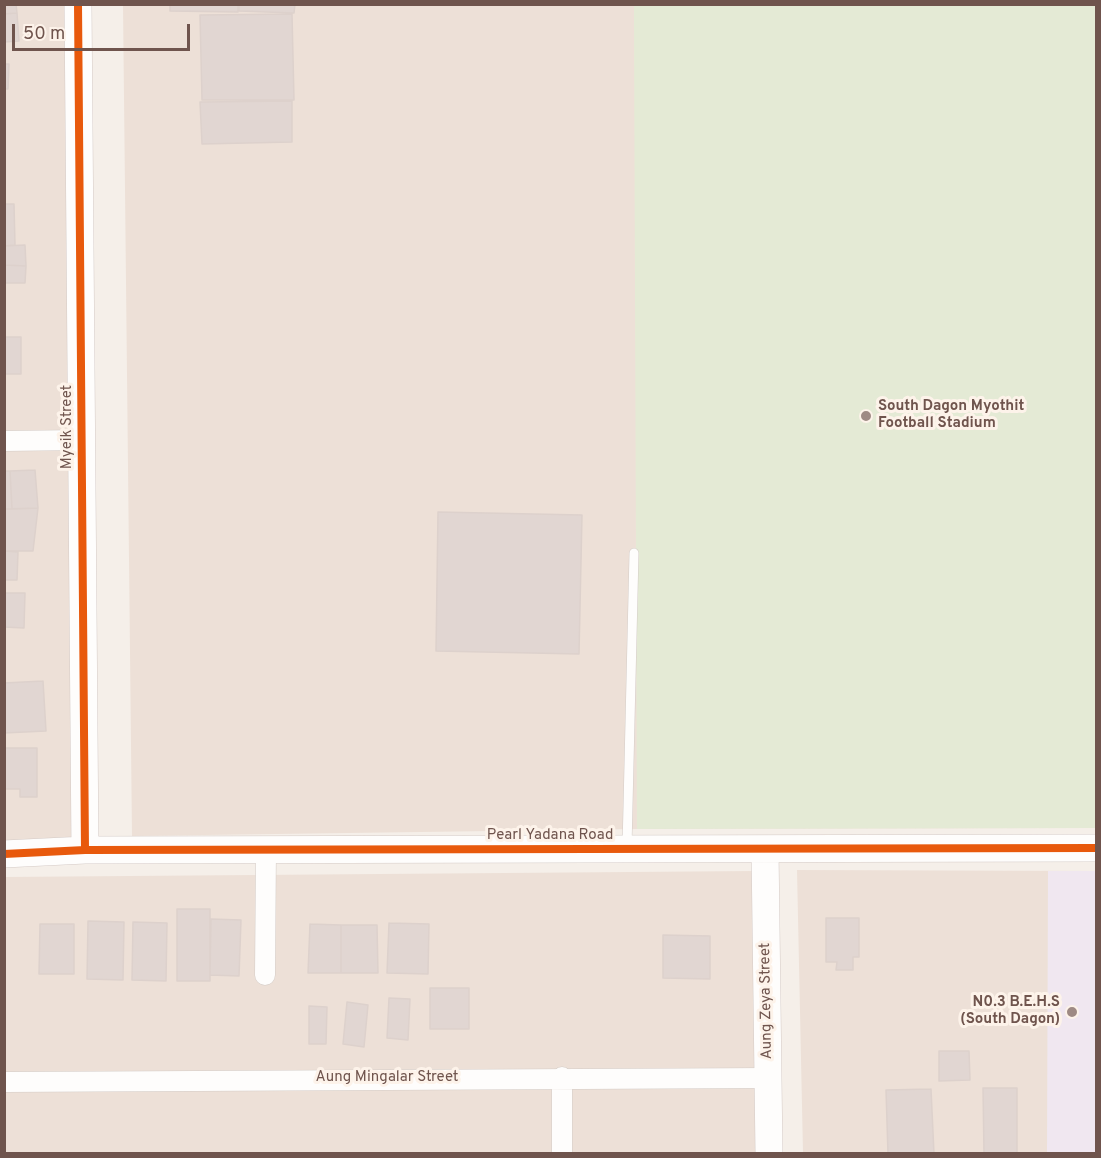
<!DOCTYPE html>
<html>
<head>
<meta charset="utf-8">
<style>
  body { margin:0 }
  #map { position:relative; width:1101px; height:1158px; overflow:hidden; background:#f5efe9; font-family:Overpass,sans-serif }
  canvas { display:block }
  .frame { position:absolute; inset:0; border:6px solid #6f544d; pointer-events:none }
  .scale { position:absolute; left:12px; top:24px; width:178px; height:27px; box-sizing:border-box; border:3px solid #6f544d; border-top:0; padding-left:8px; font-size:18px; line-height:21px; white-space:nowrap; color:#6f544d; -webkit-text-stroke:4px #fdf3ea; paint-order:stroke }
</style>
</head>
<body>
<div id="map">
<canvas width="1101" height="1158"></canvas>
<div class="frame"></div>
<div class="scale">50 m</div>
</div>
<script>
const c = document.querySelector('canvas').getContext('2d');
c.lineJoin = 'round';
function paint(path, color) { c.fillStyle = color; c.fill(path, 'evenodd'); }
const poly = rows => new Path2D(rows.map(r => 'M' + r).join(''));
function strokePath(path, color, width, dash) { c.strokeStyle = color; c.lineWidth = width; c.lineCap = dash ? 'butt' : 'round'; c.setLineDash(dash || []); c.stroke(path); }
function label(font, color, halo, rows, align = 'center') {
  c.font = font + ' Overpass,sans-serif'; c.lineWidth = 6; c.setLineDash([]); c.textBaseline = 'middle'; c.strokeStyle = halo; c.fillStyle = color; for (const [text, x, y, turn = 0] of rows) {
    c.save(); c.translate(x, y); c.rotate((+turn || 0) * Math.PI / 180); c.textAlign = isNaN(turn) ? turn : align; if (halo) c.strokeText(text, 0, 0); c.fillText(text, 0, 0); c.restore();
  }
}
const residential = poly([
  [4,5,79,5,90,843,5,844],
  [123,5,1096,5,1096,828,637,829,132,836],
  [797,870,1096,871,1096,1153,803,1153],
  [755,871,756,1153,5,1153,4,877]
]);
const education = poly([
  [1048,871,1096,871,1096,1153,1047,1153]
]);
const green = poly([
  [634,5,1096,5,1096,828,637,829]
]);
const building = poly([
  [4,4,16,4,17,13,4,14,4,4],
  [170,4,238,4,238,12,170,11,170,4],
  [239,4,295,4,294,13,239,11,239,4],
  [17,13,19,41,4,42,4,14,17,13],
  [292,14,294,100,202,100,200,15,292,14],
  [4,64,9,64,8,89,4,89,4,64],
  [292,101,292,142,202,144,200,102,292,101],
  [4,204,14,204,15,245,4,246,4,204],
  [25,245,26,266,4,265,4,246,25,245],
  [4,265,26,266,25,283,4,283,4,265],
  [4,337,21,337,21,374,4,374,4,337],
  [35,470,38,508,12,509,10,471,35,470],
  [4,471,10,471,12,509,4,509,4,471],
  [38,508,33,551,4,551,4,509,38,508],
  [438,512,582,515,579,654,436,651,438,512],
  [4,551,18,552,17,580,4,580,4,551],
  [4,593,25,593,24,628,4,627,4,593],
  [43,681,46,731,4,733,4,683,43,681],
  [4,748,37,748,37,797,20,797,20,789,4,789,4,748],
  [177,909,210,909,210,981,177,981,177,909],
  [826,918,859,918,859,957,853,957,853,970,836,970,837,962,826,962,826,918],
  [211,919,241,920,239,976,210,975,211,919],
  [88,921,124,922,123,980,87,979,88,921],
  [133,922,167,923,166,981,132,980,133,922],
  [389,923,429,924,428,974,387,973,389,923],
  [40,924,74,924,74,974,39,974,40,924],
  [310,924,341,925,341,973,308,973,310,924],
  [341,925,377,925,378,973,341,973,341,925],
  [663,935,710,936,710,979,663,978,663,935],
  [430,988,469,988,469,1029,430,1029,430,988],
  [389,998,410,999,408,1040,387,1038,389,998],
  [347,1002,368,1005,364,1047,343,1044,347,1002],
  [309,1006,327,1007,326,1044,309,1044,309,1006],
  [939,1051,969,1051,970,1080,939,1081,939,1051],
  [983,1088,1017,1088,1017,1154,984,1154,983,1088],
  [931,1089,934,1154,888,1154,886,1090,931,1089]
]);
const lane = poly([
  [627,848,634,553]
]);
const street = poly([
  [4,441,82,440],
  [265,975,266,850],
  [562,1077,562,1154],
  [4,1082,769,1078]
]);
const secondary = poly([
  [78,4,85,850],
  [765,849,769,1154],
  [4,854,85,850,1096,848]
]);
const cycleway = poly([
  [78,4,85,850],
  [4,854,85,850,1096,848]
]);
const markers = [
  [866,416,6,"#9e8a84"],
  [1072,1012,6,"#9e8a84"]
];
const poiNames = [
  ["South Dagon Myothit",878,407],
  ["Football Stadium",878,424],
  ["N0.3 B.E.H.S",1060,1003,"right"],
  ["(South Dagon)",1060,1020,"right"]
];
const streetNames = [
  ["Myeik Street",68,427,-90],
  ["Pearl Yadana Road",550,836],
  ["Aung Zeya Street",767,1001,-91],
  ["Aung Mingalar Street",387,1078]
];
paint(residential, '#ede0d7');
paint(education, '#f0e7f0');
paint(green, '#e4ead5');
paint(building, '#e1d6d2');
strokePath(building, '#ddd1cc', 1.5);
strokePath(lane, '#d4ccc7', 10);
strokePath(street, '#d4ccc7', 21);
strokePath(secondary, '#d4cac6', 28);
strokePath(lane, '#fefdfc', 9);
strokePath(street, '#fefdfc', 20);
strokePath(secondary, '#fefdfc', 27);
strokePath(cycleway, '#e8590c', 8);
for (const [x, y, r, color] of markers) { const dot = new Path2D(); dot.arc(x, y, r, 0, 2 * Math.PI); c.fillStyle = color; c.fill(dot); strokePath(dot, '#fdf3ea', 2); }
label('bold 15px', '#6f544d', '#fdf3ea', poiNames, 'left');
label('15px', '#6f544d', '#fdf3ea', streetNames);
</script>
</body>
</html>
